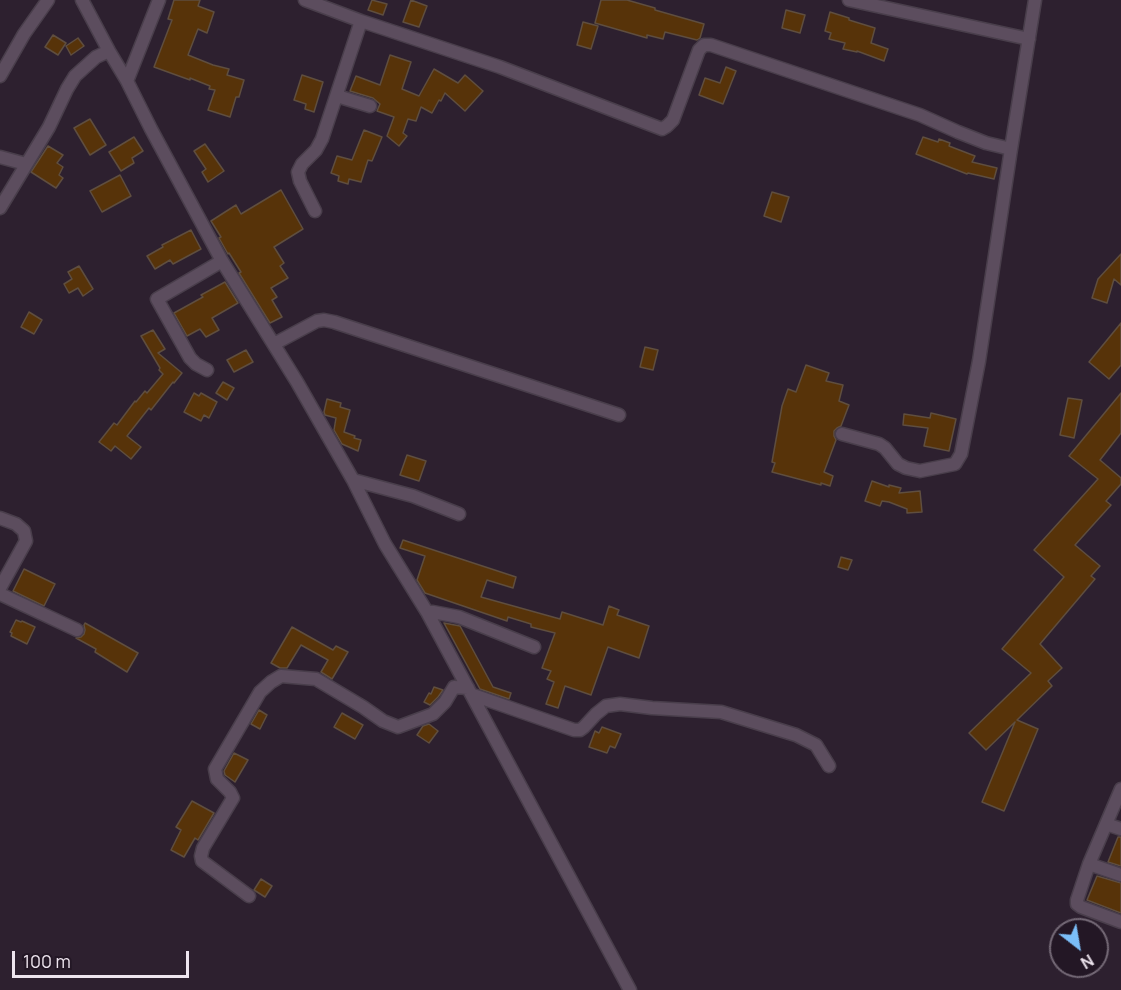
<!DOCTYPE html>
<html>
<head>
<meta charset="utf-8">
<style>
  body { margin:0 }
  #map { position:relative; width:1121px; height:990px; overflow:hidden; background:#2d202f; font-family:Manrope,sans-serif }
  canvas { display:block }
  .north { position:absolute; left:1049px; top:918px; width:60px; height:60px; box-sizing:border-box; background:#231725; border:2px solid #746976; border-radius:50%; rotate:149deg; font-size:16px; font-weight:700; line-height:24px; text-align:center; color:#eee5ef }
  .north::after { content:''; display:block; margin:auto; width:21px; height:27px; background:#7bbef8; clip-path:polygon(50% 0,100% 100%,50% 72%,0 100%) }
  .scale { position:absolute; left:12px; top:951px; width:177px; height:27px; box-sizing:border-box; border:3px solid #eee5ef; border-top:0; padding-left:8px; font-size:18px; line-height:21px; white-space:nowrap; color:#eee5ef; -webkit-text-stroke:4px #231725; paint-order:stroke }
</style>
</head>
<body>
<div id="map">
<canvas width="1121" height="990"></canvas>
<div class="north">N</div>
<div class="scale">100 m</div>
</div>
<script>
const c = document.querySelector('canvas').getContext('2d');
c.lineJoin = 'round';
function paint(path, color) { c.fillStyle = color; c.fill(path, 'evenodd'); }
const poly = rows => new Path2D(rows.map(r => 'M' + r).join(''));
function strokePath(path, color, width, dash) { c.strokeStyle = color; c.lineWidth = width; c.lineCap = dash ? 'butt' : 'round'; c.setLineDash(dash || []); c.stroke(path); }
const building = poly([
  [174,0,200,0,198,6,214,12,207,33,198,29,188,55,213,65,229,69,227,75,244,80,239,97,236,97,230,117,208,110,215,90,209,89,210,86,190,78,190,80,154,67,172,20,168,19,174,0],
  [372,0,387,4,383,15,368,10,372,0],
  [411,0,427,6,419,27,403,22,411,0],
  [601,0,627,0,655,8,655,10,704,24,700,38,697,40,665,32,663,39,647,35,647,38,595,23,601,0],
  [786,10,805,15,800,33,782,28,786,10],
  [830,12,849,18,849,20,875,28,871,43,888,49,884,61,857,51,857,52,843,49,845,43,829,39,831,33,825,31,830,12],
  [583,22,598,26,591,49,577,45,583,22],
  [53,35,66,43,58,55,45,47,53,35],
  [78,38,84,46,71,55,66,46,78,38],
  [390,55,411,62,402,89,419,96,434,69,458,83,465,75,483,91,465,111,445,93,441,101,439,100,432,113,421,107,416,121,408,119,403,133,407,136,399,146,387,136,394,117,377,111,380,104,373,98,350,91,356,76,380,85,390,55],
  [726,67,736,71,723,104,699,95,705,78,720,83,726,67],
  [302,75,323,82,314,112,305,109,306,104,294,100,302,75],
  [90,119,106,145,90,155,74,128,90,119],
  [364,130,382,137,372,161,368,160,361,182,349,179,348,184,338,181,339,176,331,173,337,156,352,160,364,130],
  [134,137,143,151,132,158,134,163,121,171,109,152,134,137],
  [923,137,938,142,939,139,950,143,949,146,975,156,972,162,997,168,994,179,968,173,967,174,916,154,923,137],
  [205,144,224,171,208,182,202,172,206,169,194,151,205,144],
  [48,146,63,155,57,163,63,167,59,175,63,178,56,188,31,172,48,146],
  [120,175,131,196,102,212,90,191,120,175],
  [281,190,303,229,274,247,284,263,280,266,288,278,271,288,277,297,272,300,282,317,270,323,239,273,241,272,229,253,228,254,219,238,221,237,211,221,236,205,241,214,281,190],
  [772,192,789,197,781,222,764,216,772,192],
  [191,230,201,249,173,264,170,260,155,269,147,256,163,247,162,245,191,230],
  [1121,254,1121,285,1114,279,1107,303,1092,298,1098,279,1121,254],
  [79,266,93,289,83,296,78,288,69,293,64,284,72,279,68,272,79,266],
  [225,282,238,303,212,318,219,330,206,337,200,329,187,336,174,313,203,297,201,295,225,282],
  [29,312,42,320,34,334,21,327,29,312],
  [1121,323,1121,365,1109,379,1089,362,1121,323],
  [153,330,165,349,158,353,182,373,174,383,173,382,151,410,149,408,127,436,141,447,131,459,115,446,111,451,99,442,114,423,117,425,135,401,136,402,145,391,147,393,163,374,159,370,160,368,141,336,153,330],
  [645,347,658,350,653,370,640,367,645,347],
  [246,350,253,362,234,372,227,360,246,350],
  [806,365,829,373,826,381,843,385,839,401,849,405,841,426,837,428,834,431,834,436,836,440,824,472,833,476,830,486,821,483,821,485,772,472,775,463,772,462,782,406,788,389,796,392,806,365],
  [223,382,234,388,227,400,216,393,223,382],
  [194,393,199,396,201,393,217,402,209,418,204,415,201,421,184,412,194,393],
  [1121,393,1121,433,1100,460,1121,478,1121,484,1106,501,1111,505,1075,545,1100,566,1091,576,1095,579,1040,644,1062,668,1048,681,1052,686,1017,720,1038,729,1004,811,982,802,1015,722,986,750,969,733,1031,673,1002,649,1064,577,1034,550,1098,479,1069,456,1121,393],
  [1068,398,1082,400,1074,438,1060,435,1068,398],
  [327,399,341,403,340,407,350,410,344,432,355,436,354,438,361,440,358,451,342,444,334,430,336,418,325,415,324,412,327,399],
  [931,413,956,419,949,451,924,446,928,428,903,425,904,414,930,418,931,413],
  [407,455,426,461,419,481,400,475,407,455],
  [872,481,889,487,889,485,901,488,899,493,920,491,922,512,907,513,907,509,889,502,882,501,880,506,865,501,872,481],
  [403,540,516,577,513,588,487,580,481,597,560,619,562,612,603,625,609,606,619,610,617,615,649,626,639,658,608,647,591,695,565,686,558,708,546,704,554,682,547,679,551,671,542,668,555,633,531,627,531,624,508,617,507,621,425,593,417,580,425,556,400,548,403,540],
  [841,557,852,560,848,570,838,567,841,557],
  [24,569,55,584,44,606,13,591,24,569],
  [16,620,21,622,22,621,35,627,27,644,11,636,12,633,10,632,16,620],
  [85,623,138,653,127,672,95,652,96,649,76,638,81,637,84,634,85,630,84,625,85,623],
  [444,623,460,626,493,687,511,693,509,699,480,689,444,623],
  [292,627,333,650,336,646,348,652,332,679,321,672,328,660,301,645,287,668,280,668,271,663,292,627],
  [434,687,443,690,438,697,430,705,424,702,429,693,431,694,434,687],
  [259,710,267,715,260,729,251,724,259,710],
  [342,713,363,725,355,739,334,727,342,713],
  [429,724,438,731,429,743,417,735,423,726,429,724],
  [602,727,621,734,615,748,610,746,607,753,589,747,595,731,599,733,602,727],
  [234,753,248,760,235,782,225,775,224,771,234,753],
  [192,801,214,813,198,840,195,838,184,857,171,850,181,830,176,827,192,801],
  [1118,837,1121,837,1121,866,1108,862,1118,837],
  [1097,876,1121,883,1121,913,1087,900,1097,876],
  [261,879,272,886,265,897,254,890,261,879]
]);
const minor = poly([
  [82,0,109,51],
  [305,0,361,21,500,67,662,129,667,126,673,120,699,50,704,45,711,45,920,115,958,132,986,143,1011,149,1035,0],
  [849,0,1029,39],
  [0,76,24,34,48,0],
  [127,81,159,0],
  [337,96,370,106],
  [0,157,26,164],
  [0,208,49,127,67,89,75,76,96,57,109,51,127,81,151,129,222,261,297,382,353,480,385,544,427,612,630,990],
  [315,211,300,181,298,172,302,164,316,150,322,139,361,21],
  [274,344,317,321,324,320,334,322,619,415],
  [207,370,196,364,190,358,157,299,222,261],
  [842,434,879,444,885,448,898,464,906,468,920,471,955,464,961,454,979,361,1011,149],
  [353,480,413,496,459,514],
  [0,518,16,524,24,531,26,541,0,588],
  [0,594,77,630],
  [427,612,433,612,459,617,534,647],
  [473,695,574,730,580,730,584,727,596,714,606,706,620,704,652,708,721,712,796,735,816,745,829,766],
  [1121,789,1089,864,1077,900,1077,904,1081,907,1121,922],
  [1106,824,1121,829],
  [1089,864,1121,875],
  [249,896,202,861,201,856,203,848,233,798,230,792,217,779,215,769,260,692,271,682,281,676,316,679,363,707,383,721,398,727,433,714,445,702,454,687,468,688]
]);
paint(building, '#573309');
strokePath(building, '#5f4e3f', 1.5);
strokePath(minor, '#493e4b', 15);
strokePath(minor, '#5c4d5e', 12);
</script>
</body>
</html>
